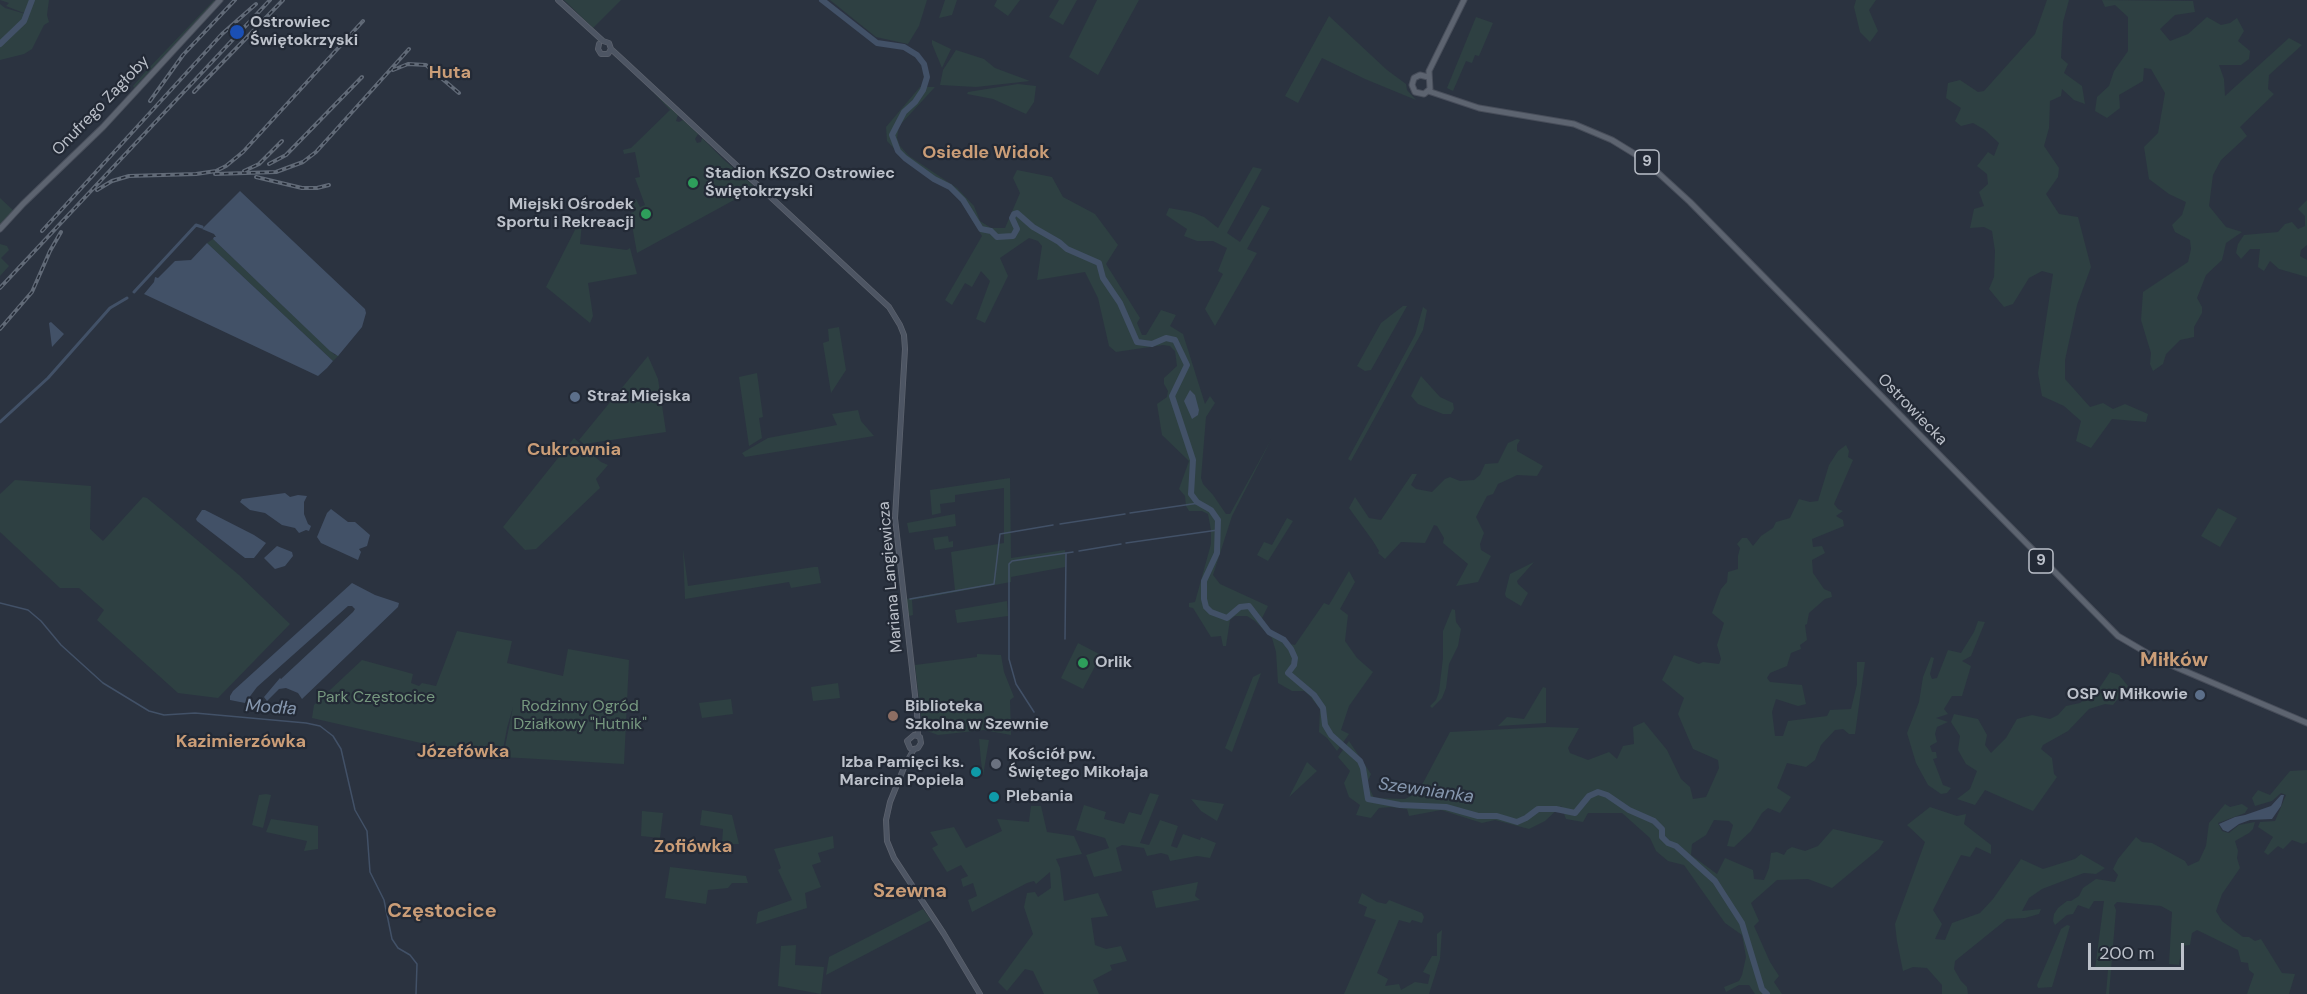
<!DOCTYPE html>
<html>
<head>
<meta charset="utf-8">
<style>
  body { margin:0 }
  #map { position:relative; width:2307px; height:994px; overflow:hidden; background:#2b3340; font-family:"DM Sans",sans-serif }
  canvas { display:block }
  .scale { position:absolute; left:2088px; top:943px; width:96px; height:27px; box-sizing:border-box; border:3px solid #bcc1ca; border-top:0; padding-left:8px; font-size:18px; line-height:21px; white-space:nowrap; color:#bcc1ca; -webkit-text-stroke:4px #232a36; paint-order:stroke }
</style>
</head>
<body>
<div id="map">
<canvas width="2307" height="994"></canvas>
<div class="scale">200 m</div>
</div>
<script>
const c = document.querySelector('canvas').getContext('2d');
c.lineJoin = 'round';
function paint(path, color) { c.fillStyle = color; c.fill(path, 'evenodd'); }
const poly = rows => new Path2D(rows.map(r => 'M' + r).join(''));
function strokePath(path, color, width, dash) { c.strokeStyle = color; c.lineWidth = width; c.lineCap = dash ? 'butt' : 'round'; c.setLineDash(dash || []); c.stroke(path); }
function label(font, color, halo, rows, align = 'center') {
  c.font = font + ' "DM Sans",sans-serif'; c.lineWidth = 4.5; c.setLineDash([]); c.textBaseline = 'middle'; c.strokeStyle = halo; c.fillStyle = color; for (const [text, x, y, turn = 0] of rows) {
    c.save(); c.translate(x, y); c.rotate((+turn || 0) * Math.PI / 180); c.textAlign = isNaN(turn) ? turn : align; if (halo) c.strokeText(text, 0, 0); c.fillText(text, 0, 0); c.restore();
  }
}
const green = poly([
  [0,0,49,0,47,15,49,22,44,25,32,49,24,54,0,60,0,4,5,8,29,15,6,6,9,3],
  [214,0,214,2,134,88,133,86,146,71],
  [564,0,621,0,593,28],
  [830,0,927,0,919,26,908,44,876,37],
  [945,0,957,0,952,15,939,18],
  [997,0,1020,0,1008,16,994,6],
  [1059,0,1077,0,1063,25,1049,17],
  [1097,0,1139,0,1098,75,1069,57],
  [1856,0,1876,0,1869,10,1878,31,1870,42,1860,32,1854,7],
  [2047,0,2069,0,2063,22,2061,58,2068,64,2064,73,2082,86,2085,104,2074,100,2062,89,2061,96,2050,101,2049,128,2044,146,2059,168,2058,177,2046,194,2059,214,2078,217,2091,267,2077,305,2065,360,2065,379,2090,407,2103,403,2113,409,2125,404,2148,414,2146,422,2112,419,2091,448,2076,441,2081,421,2064,406,2042,396,2038,373,2053,274,2042,271,2029,278,2013,304,2004,307,1989,289,1994,277,1995,251,1992,231,1984,227,1970,228,1974,209,1984,206,1979,192,1988,184,1987,174,1977,166,1988,152,1994,156,1999,143,1985,130,1973,123,1961,126,1955,121,1961,108,1946,98,1948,83,1960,80,1978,92,1984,91,2035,34],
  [2102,0,2193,1,2195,12,2175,15,2160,29,2170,41,2188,34,2207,17,2221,25,2230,23,2237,18,2244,31,2238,41,2250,51,2249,59,2241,65,2219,65,2224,79,2225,96,2289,38,2302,45,2269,75,2268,89,2274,94,2240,127,2247,136,2221,160,2213,175,2209,206,2226,227,2242,232,2226,243,2222,260,2206,275,2197,298,2202,307,2202,313,2194,327,2194,337,2180,340,2166,354,2163,364,2153,371,2150,364,2151,353,2141,320,2143,292,2188,262,2191,249,2190,240,2175,232,2172,225,2182,215,2186,202,2169,194,2149,179,2144,147,2158,133,2165,93,2151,69,2144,68,2143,81,2119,95,2120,108,2107,118,2095,111,2097,97,2109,86,2114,71,2128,51,2128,17,2115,5,2105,7],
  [1329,16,1387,70,1406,84,1407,90,1416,100,1365,79,1322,58,1298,103,1285,96],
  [1476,17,1493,23,1479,56,1475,55,1472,63,1466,61,1453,91,1447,88],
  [932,40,951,49,942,68,932,44],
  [956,50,984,59,995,68,1030,81,976,87,940,85,943,70],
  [1018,84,1036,86,1034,102,1026,114,993,99,967,94,968,92],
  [920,87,935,87,899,126,897,138,900,146,909,156,957,188,974,206,980,221,991,228,1005,228,1020,193,1013,178,1017,170,1052,177,1063,197,1095,214,1118,245,1106,264,1140,318,1137,323,1142,335,1146,335,1161,310,1176,315,1170,326,1183,334,1205,404,1210,396,1215,403,1206,417,1201,478,1203,484,1213,495,1226,514,1230,514,1272,438,1232,516,1213,575,1220,584,1268,606,1262,618,1269,629,1278,634,1290,644,1295,645,1324,603,1329,605,1349,571,1355,582,1340,609,1348,615,1345,641,1357,658,1373,672,1349,706,1341,730,1349,734,1337,751,1327,738,1319,732,1320,709,1309,695,1304,691,1292,691,1278,683,1276,652,1272,638,1255,621,1247,616,1235,616,1230,620,1226,646,1223,646,1221,636,1211,637,1193,608,1189,607,1189,603,1195,602,1211,544,1211,530,1208,514,1202,511,1189,511,1186,506,1185,496,1179,489,1189,461,1162,435,1157,404,1167,397,1168,391,1164,384,1164,378,1177,366,1175,351,1170,346,1163,345,1116,352,1109,346,1098,298,1085,272,1037,280,1042,246,1038,241,1029,238,1000,258,1008,276,985,323,976,319,990,281,981,271,972,287,965,283,952,305,945,300,982,236,960,200,950,190,907,162,887,141,886,127],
  [651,90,678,115,676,121,679,122,683,120,698,134,695,139,697,143,701,142,702,138,723,159,756,188,637,253,632,225,631,213,634,212,631,200,636,199,640,207,645,205,635,178,640,177,635,152,624,154,623,150,631,148,670,110],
  [1253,167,1262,169,1227,233,1240,242,1262,205,1270,208,1247,249,1257,253,1215,326,1205,309,1223,274,1218,271,1227,248,1213,241,1197,241,1184,236,1187,229,1166,215,1169,208,1191,212,1204,217,1218,228],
  [0,198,15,212,0,229],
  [2307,200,2307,245,2301,250,2300,256,2307,260,2307,277,2279,269,2270,261,2264,271,2258,267,2260,249,2250,249,2241,259,2236,253,2238,244,2244,235,2278,232,2285,224,2292,222,2298,229,2305,226,2305,216,2298,209],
  [579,222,582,223,580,244,627,250,630,248,637,274,588,283,593,316,590,323,546,287],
  [213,239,335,355,339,355,333,361,207,243],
  [0,244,7,246,9,250,1,258,9,266,0,276],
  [1403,306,1407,306,1371,370,1365,371,1357,366,1381,323],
  [1423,307,1427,310,1423,330,1351,461,1348,459,1415,335],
  [839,327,846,370,831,393,823,343,829,341,828,329],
  [648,356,658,379,666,432,584,444,579,440],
  [757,373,763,417,759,418,762,438,749,446,739,377],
  [1421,376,1440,397,1453,403,1454,409,1451,414,1443,414,1418,404,1411,396],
  [858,410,861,421,874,436,745,457,742,453,768,438,837,425,832,414],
  [574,438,601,462,608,465,596,479,600,488,536,549,525,550,503,527],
  [1517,439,1520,440,1517,445,1517,451,1543,466,1537,476,1517,475,1509,479,1498,484,1493,494,1487,496,1476,517,1484,533,1480,544,1481,550,1491,556,1478,582,1456,586,1468,564,1443,543,1444,538,1437,526,1434,525,1425,543,1401,542,1385,559,1378,553,1379,551,1373,541,1349,508,1355,497,1369,518,1381,520,1412,474,1417,474,1411,485,1416,489,1432,492,1445,479,1450,477,1460,481,1474,480,1480,475,1485,464,1498,463,1508,443],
  [1846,445,1849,451,1848,457,1853,460,1834,504,1838,509,1843,511,1836,516,1843,520,1844,526,1812,539,1813,547,1822,546,1825,553,1812,560,1813,573,1824,589,1831,592,1832,597,1825,599,1809,613,1807,624,1805,625,1807,640,1800,645,1801,649,1791,653,1787,666,1770,673,1767,678,1770,682,1802,685,1806,704,1798,706,1776,699,1772,712,1775,736,1783,736,1788,721,1827,716,1830,710,1851,709,1857,684,1857,662,1865,662,1855,734,1849,734,1843,729,1835,730,1821,745,1815,760,1806,767,1787,763,1777,788,1791,797,1780,813,1768,808,1762,813,1751,831,1734,847,1727,846,1733,825,1729,821,1714,820,1706,835,1692,844,1691,855,1717,874,1725,858,1753,870,1754,879,1764,880,1769,868,1771,853,1777,852,1784,855,1787,850,1792,847,1805,851,1818,846,1833,829,1884,841,1879,849,1832,888,1808,879,1777,880,1751,903,1759,921,1754,926,1770,962,1779,976,1774,982,1782,994,1755,994,1749,985,1739,985,1726,992,1724,987,1739,981,1742,975,1746,957,1742,935,1725,923,1684,865,1668,861,1656,851,1650,838,1622,813,1588,813,1583,822,1566,819,1561,806,1545,821,1529,829,1495,820,1482,823,1441,810,1409,816,1407,809,1391,807,1379,808,1371,818,1356,815,1360,805,1349,797,1344,783,1350,771,1338,757,1349,741,1371,774,1367,783,1374,798,1405,799,1415,794,1423,783,1450,732,1547,727,1579,728,1568,748,1570,753,1588,760,1609,752,1617,759,1623,746,1634,744,1633,727,1644,722,1667,750,1681,779,1690,787,1693,799,1706,797,1719,768,1718,760,1693,749,1678,714,1684,698,1662,680,1674,655,1699,664,1703,662,1719,664,1721,659,1717,645,1724,623,1712,613,1721,589,1727,582,1728,572,1738,569,1738,556,1740,548,1737,544,1742,538,1747,538,1753,546,1761,536,1773,528,1776,522,1790,518,1799,499,1810,502,1818,501,1829,465,1838,451],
  [1010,478,1011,558,1065,550,1065,567,1011,577,1011,582,912,600,913,615,909,616,906,599,955,590,951,552,1004,543,1004,488,955,495,955,502,940,504,941,513,932,515,930,490],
  [15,480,91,486,90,529,103,541,143,497,147,498,239,575,290,624,218,698,178,693,97,620,104,610,79,588,60,588,0,532,0,494],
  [2218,508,2237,518,2220,547,2201,536],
  [955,514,956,526,909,533,907,523],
  [1287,518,1293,521,1268,561,1257,555,1264,542,1272,545],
  [948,536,949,542,953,541,953,547,935,550,933,538],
  [683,549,688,586,814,567,818,567,821,583,791,588,789,582,685,599],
  [1534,562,1517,581,1518,584,1528,593,1521,606,1506,597,1505,594,1510,574],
  [1007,601,1008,616,957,623,955,610],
  [1452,609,1455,610,1456,622,1461,629,1458,646,1449,664,1446,688,1442,698,1432,708,1430,706,1436,700,1439,692,1443,658,1443,631],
  [1978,621,1985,622,1971,656,1962,661,1971,666,1962,696,1952,696,1944,709,1948,714,1936,718,1948,722,1937,727,1935,734,1937,742,1930,746,1932,752,1936,752,1937,758,1933,759,1943,785,1951,788,1947,793,1941,794,1928,785,1916,763,1907,733,1919,702,1923,677,1931,657,1934,658,1930,674,1932,679,1937,678,1948,650,1961,653,1974,632],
  [457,631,512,641,507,663,563,676,568,649,629,660,624,764,503,757,513,707,507,728,501,760,464,756,421,743,312,718,314,705,362,660,413,674,411,683,419,686,422,683,436,686],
  [1078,643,1101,655,1083,689,1061,678],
  [977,654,1001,655,1004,672,1014,697,1010,700,1011,735,984,730,938,735,927,731,922,724,915,665,977,657],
  [2110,672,2119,675,2128,686,2113,705,2105,704,2089,709,2068,731,2043,745,2041,749,2052,758,2054,774,2057,777,2033,811,1985,790,1975,805,1957,799,1970,789,1977,771,1966,764,1958,750,1960,736,1951,722,1954,714,1978,719,1987,735,1985,745,1991,753,2006,738,2017,719,2032,715,2050,719,2058,715,2066,706,2080,703,2098,690],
  [1261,673,1232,752,1225,748,1253,677],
  [838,683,840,698,813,701,811,687],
  [1543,687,1546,688,1546,723,1498,726,1507,717,1524,719],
  [731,699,733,714,702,718,699,703],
  [979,739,989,740,983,776,981,761],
  [1307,762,1317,771,1289,797],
  [2307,770,2307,842,2303,844,2292,840,2283,849,2278,846,2268,855,2264,852,2273,837,2258,827,2260,822,2275,821,2286,795,2281,793,2272,801,2255,806,2252,798,2258,790,2270,795,2290,771],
  [1150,793,1159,795,1140,843,1149,845,1160,820,1178,826,1171,846,1177,848,1183,834,1200,840,1201,837,1216,843,1210,858,1197,856,1170,861,1168,855,1161,853,1147,856,1144,848,1122,845,1116,848,1122,871,1094,877,1086,855,1109,848,1105,838,1076,830,1084,805,1106,812,1104,819,1124,824,1129,812,1141,815],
  [266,794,271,795,263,828,252,825,259,795],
  [1191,799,1224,804,1217,821,1201,811],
  [2225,804,2230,807,2242,804,2248,808,2245,813,2218,823,2222,831,2229,833,2239,825,2255,822,2253,829,2249,833,2235,841,2238,851,2237,858,2240,868,2222,894,2216,911,2222,921,2243,937,2249,937,2255,941,2261,939,2282,973,2295,974,2289,994,2247,994,2254,974,2249,970,2248,963,2241,962,2238,950,2197,930,2192,933,2190,945,2182,946,2179,965,2169,964,2172,912,2161,906,2117,902,2114,905,2116,910,2109,994,2106,994,2108,970,2095,969,2104,901,2094,901,2089,909,2078,905,2073,914,2067,915,2055,925,2053,921,2054,914,2058,908,2067,901,2071,901,2079,896,2083,888,2096,879,2115,882,2118,875,2113,869,2118,859,2136,837,2142,842,2152,843,2185,861,2188,866,2199,861,2206,846,2209,823],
  [1031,806,1041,806,1047,832,1074,836,1082,854,1056,859,1060,868,1064,901,1098,893,1108,916,1091,918,1095,945,1106,949,1121,946,1127,961,1110,965,1112,970,1093,980,1099,994,1044,994,1033,971,1025,969,1007,991,998,982,1033,934,1024,907,1027,893,1035,892,1038,897,1051,888,1050,872,1036,884,1034,881,1027,883,972,912,968,900,977,896,973,883,963,887,961,879,968,876,961,865,947,872,932,848,938,845,930,832,954,827,966,848,1002,831,997,819,1029,822],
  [1930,807,1957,816,1966,814,1964,824,1991,845,1991,854,1976,847,1970,857,1961,855,1933,910,1942,924,1935,939,1945,940,1952,923,1980,913,1993,899,2021,859,2043,869,2075,859,2081,854,2105,868,2096,874,2084,873,2042,889,2029,898,2022,911,2041,909,2039,914,2025,918,2007,919,1955,961,1954,969,1961,981,1967,987,1968,994,1942,994,1942,985,1927,968,1913,967,1903,971,1897,941,1895,924,1925,842,1907,825],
  [702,810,732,815,739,844,722,844,723,829,700,825],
  [642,811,663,813,660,838,641,836],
  [271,819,318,826,318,849,304,851,307,841,266,832],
  [833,836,834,848,818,853,821,862,812,865,821,887,805,893,807,908,756,924,758,912,792,900,778,870,781,868,774,849],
  [670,867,746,876,748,883,732,883,728,888,708,890,706,904,665,898],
  [1198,882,1195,896,1200,900,1156,908,1152,891],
  [1362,893,1377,902,1386,904,1389,900,1422,913,1424,917,1422,923,1412,920,1410,923,1399,920,1377,973,1388,979,1385,986,1399,984,1401,990,1415,982,1428,984,1430,975,1423,972,1432,956,1437,956,1437,934,1442,930,1440,959,1429,994,1344,994,1376,920,1364,916,1367,907,1358,903],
  [923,909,931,920,826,975,829,957],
  [2067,925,2070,926,2052,987,2038,988,2037,985,2061,929],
  [796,945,795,965,824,967,821,994,778,986,781,946]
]);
const water = poly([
  [240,191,365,309,366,313,362,327,338,356,330,351,213,239,214,237,216,237,214,234,202,229],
  [207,243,333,361,327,368,318,376,144,294,154,282,155,277,158,278,175,261,191,260],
  [51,322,64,334,52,347,49,323],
  [1190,390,1195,395,1199,410,1198,415,1192,419,1184,401],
  [285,493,290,497,298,495,307,496,304,502,304,514,308,524,311,526,309,531,306,530,299,533,295,528,282,525,265,513,250,510,240,502,242,499],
  [331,509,348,522,355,522,370,535,367,546,359,549,361,552,358,560,321,543,317,537,327,513],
  [202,510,205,510,254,535,266,543,254,558,245,558,197,521,196,519],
  [277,546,292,552,293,556,285,566,275,569,264,558],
  [352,583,375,595,399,603,398,607,302,699,298,693,286,688,279,689,267,701,264,697,280,678,281,679,353,612,355,609,352,606,348,606,257,687,245,703,230,700,230,696,233,691],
  [2281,795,2284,795,2281,806,2272,819,2250,820,2239,824,2228,832,2223,830,2219,824,2235,817,2245,815,2271,806]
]);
const stream = poly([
  [1130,513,1199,503],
  [1060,524,1125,514],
  [1126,543,1218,530],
  [1079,551,1121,544],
  [910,599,994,584,1000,534,1053,525],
  [0,603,28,610,41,621,61,645,103,683,149,711,164,715,195,713,306,723,320,726,333,736,341,749,355,810,367,831,370,872,384,900,392,939,398,948,410,955,417,964,416,994],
  [1065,639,1066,553],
  [1034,712,1016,684,1009,659,1009,564,1012,561,1073,552]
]);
const canal = poly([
  [134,292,196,225,202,227],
  [0,422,48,378,110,308,127,298]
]);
const river = poly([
  [822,0,877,43,904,47,917,55,924,64,927,77,923,90,915,102,904,112,892,135,898,151,905,158,934,179,950,187,963,200,981,229,991,231,997,237,1013,236,1017,229,1012,218,1014,214,1017,213,1033,227,1059,242,1067,249,1099,263,1103,278,1120,303,1137,342,1152,344,1166,338,1175,340,1187,365,1172,396,1193,460,1191,494,1197,502,1211,510,1218,520,1217,553,1204,581,1204,599,1206,607,1211,612,1227,618,1240,607,1249,606,1269,632,1284,640,1291,649,1295,658,1294,665,1288,673,1314,695,1323,708,1325,725,1331,735,1360,761,1363,768,1368,799,1400,805,1446,807,1478,816,1497,816,1517,822,1526,818,1538,809,1556,809,1575,813,1589,796,1598,792,1607,795,1629,810,1654,821,1662,829,1662,837,1668,843,1676,846,1715,881,1742,923,1762,989,1767,994],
  [0,44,24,21,32,0]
]);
const secondary = poly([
  [558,0,603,41,609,43,611,49,623,60,889,307,900,325,904,335,905,349,895,518,917,713,918,736],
  [599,44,598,49,601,54,608,54,611,49],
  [914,735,920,737,921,743,918,748,914,749,905,765,890,802,886,820,887,841,894,858,944,934,980,994],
  [910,748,907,741,914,735]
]);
const primary = poly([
  [1428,77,1420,75,1414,78,1412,85,1415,92,1424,94,1430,89,1429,71,1464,0],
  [1428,91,1479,108,1574,124,1612,140,1643,159,1690,202,2118,636,2159,660,2307,723],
  [0,229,23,204,103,127,220,0]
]);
const rail = poly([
  [393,70,408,64,426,65,459,93],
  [194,92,283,0],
  [150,101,183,55,235,0],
  [269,164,286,155,362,77],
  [244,171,259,164,282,141],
  [215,174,276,172,303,162,316,152,409,49],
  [256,177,302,188,317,188,329,185],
  [97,190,112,181,129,176,196,174,216,171,226,166,243,152,363,21],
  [42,231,222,34,256,4],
  [0,288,270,0],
  [0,329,32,292,50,251,61,232]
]);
const markers = [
  [237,32,8,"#1a4fb4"],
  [693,183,6,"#2e9e5b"],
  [646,214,6,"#2e9e5b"],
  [575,397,6,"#5c6f8a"],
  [1083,663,6,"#2e9e5b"],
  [2200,695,6,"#5c6f8a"],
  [893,716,6,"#8d6e63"],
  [996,764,6,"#6b7280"],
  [976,772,6,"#0f9aa8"],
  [994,797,6,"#0f9aa8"]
];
const shields = [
  [1647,162,24],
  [2041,561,24]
];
const shieldNames = [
  ["9",1647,162],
  ["9",2041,561]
];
const poiNames = [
  ["Ostrowiec",250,23],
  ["Świętokrzyski",250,41],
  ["Stadion KSZO Ostrowiec",705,174],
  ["Świętokrzyski",705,192],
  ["Miejski Ośrodek",634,205,"right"],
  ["Sportu i Rekreacji",634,223,"right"],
  ["Straż Miejska",587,397],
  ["Orlik",1095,663],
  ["OSP w Miłkowie",2188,695,"right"],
  ["Biblioteka",905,707],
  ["Szkolna w Szewnie",905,725],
  ["Kościół pw.",1008,755],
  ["Świętego Mikołaja",1008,773],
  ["Izba Pamięci ks.",964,763,"right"],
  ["Marcina Popiela",964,781,"right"],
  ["Plebania",1006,797]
];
const streetNames = [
  ["Onufrego Zagłoby",101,106,-46],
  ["Ostrowiecka",1912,410,46],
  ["Mariana Langiewicza",891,577,-95]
];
const parkNames = [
  ["Park Częstocice",376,698],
  ["Rodzinny Ogród",580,707],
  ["Działkowy \"Hutnik\"",580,725]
];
const neighbourhoodNames = [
  ["Huta",450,73],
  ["Osiedle Widok",986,153],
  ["Cukrownia",574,450],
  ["Kazimierzówka",241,742],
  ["Józefówka",463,752],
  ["Zofiówka",693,847]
];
const waterNames = [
  ["Modła",271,708,4],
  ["Szewnianka",1426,791,8]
];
const quarterNames = [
  ["Miłków",2174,661],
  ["Szewna",910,892],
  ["Częstocice",442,912]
];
paint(green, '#2e4042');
paint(water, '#425167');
strokePath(stream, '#425167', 1.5);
strokePath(canal, '#425167', 3);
strokePath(river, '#425167', 6);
strokePath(secondary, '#5d636e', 6);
strokePath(primary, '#484e5a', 7);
strokePath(secondary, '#4d5563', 4.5);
strokePath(primary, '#5d6470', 5);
strokePath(rail, '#616a77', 4);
strokePath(rail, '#232a36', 1.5, [4.5]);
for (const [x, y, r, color] of markers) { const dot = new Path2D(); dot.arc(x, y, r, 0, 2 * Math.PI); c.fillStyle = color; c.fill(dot); strokePath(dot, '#232a36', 2); }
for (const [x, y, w] of shields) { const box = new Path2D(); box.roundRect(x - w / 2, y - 12, w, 24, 4.5); c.fillStyle = '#232a36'; c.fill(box); strokePath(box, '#bcc1ca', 1.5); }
label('bold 15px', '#bcc1ca', null, shieldNames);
label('bold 16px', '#bcc1ca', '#232a36', poiNames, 'left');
label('16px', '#bcc1ca', '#232a36', streetNames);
label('16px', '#76987f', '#232a36', parkNames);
label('bold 18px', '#ca9d77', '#232a36', neighbourhoodNames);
label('italic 18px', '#8697ae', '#232a36', waterNames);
label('bold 20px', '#ca9d77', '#232a36', quarterNames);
</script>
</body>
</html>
